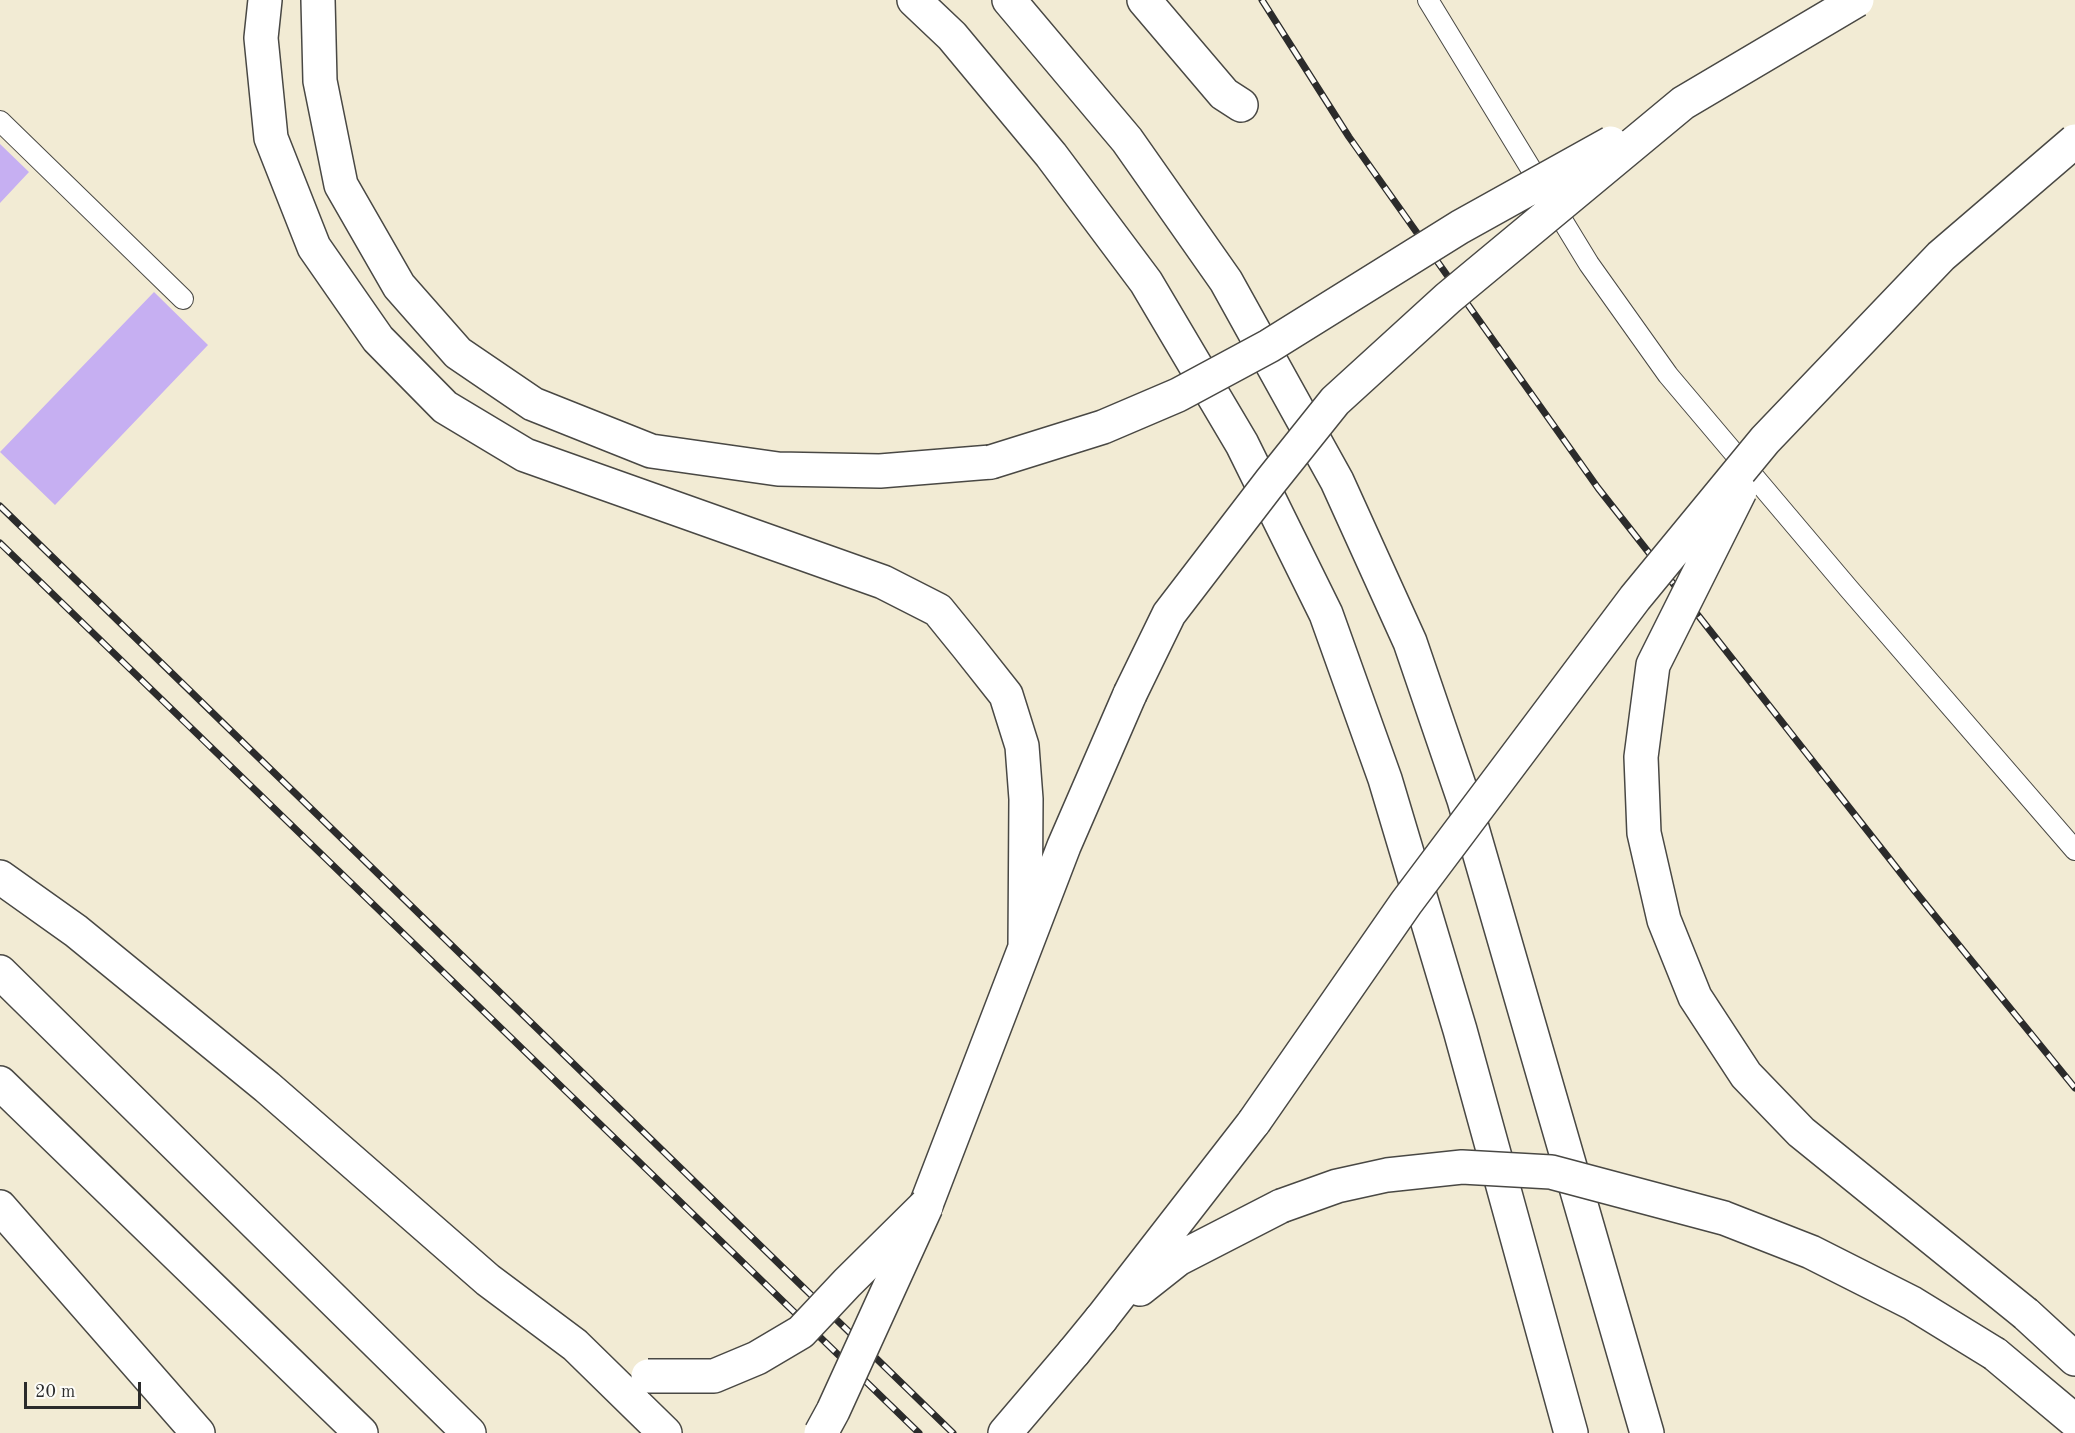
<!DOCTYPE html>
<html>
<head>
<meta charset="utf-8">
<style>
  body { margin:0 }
  #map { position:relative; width:2075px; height:1433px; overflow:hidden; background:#f2ebd4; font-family:"Old Standard TT",serif }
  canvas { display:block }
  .scale { position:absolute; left:24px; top:1382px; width:117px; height:27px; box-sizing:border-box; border:3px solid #2b2b2b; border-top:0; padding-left:8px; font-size:18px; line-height:21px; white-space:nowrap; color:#2b2b2b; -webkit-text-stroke:4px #fdfcf7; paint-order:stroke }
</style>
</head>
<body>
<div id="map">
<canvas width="2075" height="1433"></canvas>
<div class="scale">20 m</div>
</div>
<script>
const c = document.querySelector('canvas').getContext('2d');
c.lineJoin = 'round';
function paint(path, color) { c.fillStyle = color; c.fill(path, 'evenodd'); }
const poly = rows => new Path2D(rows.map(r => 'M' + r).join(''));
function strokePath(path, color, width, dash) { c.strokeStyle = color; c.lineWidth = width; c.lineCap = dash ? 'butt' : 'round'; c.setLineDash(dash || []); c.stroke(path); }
const building = poly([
  [0,144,29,172,0,203],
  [154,292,208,345,55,505,0,452]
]);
const service = poly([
  [1428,0,1589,264,1668,375,1849,589,2075,850],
  [0,121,183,299]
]);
const minor = poly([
  [1144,0,1224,94,1241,105]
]);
const primary = poly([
  [914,0,952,36,1051,155,1146,282,1242,444,1326,614,1385,779,1460,1030,1571,1433],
  [1009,0,1127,140,1226,281,1337,481,1410,642,1464,800,1647,1433]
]);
const trunk = poly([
  [1074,1352,1101,1319]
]);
const motorway = poly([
  [265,0,261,38,271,138,314,247,378,339,445,407,525,455,883,582,938,610,968,647,1006,695,1022,746,1026,799,1025,947],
  [318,0,320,81,341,185,399,286,458,353,533,404,651,451,778,469,880,471,991,462],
  [0,877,76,931,267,1087,488,1280,575,1345,665,1433],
  [0,972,469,1433],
  [0,1083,361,1433],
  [926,1205,1064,846,1130,694],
  [0,1207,198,1433],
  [1140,1289,1178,1259,1281,1206],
  [2026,1314,2075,1359],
  [1101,1319,1254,1122],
  [1995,1354,2075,1421],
  [1005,1433,1074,1352]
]);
const rail = poly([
  [1262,0,1349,137,1598,488,1914,890,2075,1088],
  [0,506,953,1433],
  [0,543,919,1433]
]);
const trunkBridge = poly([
  [821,1433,833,1411,926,1207]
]);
const motorwayBridge = poly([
  [991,462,1103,427,1178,395,1269,346,1460,227,1611,143],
  [1740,491,1653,665,1641,757,1644,833,1664,920,1695,997,1746,1075,1801,1132,2026,1314],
  [1130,694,1169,614,1271,481,1335,401,1448,298,1683,103,1857,0],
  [1254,1122,1406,903,1635,598,1765,440,1941,256,2075,141],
  [1281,1206,1337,1186,1387,1175,1462,1167,1551,1172,1724,1218,1811,1252,1912,1303,1995,1354],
  [648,1376,714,1376,757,1358,801,1332,847,1283,926,1205]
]);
paint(building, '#c6aff2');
strokePath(service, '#494844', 22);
strokePath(minor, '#494844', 36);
strokePath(primary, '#494844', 36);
strokePath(trunk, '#494844', 36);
strokePath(motorway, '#494844', 36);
strokePath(service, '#fff', 20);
strokePath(minor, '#fff', 33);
strokePath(primary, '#fff', 33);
strokePath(trunk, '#fff', 33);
strokePath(motorway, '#fff', 33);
strokePath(rail, '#2b2b2b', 7);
strokePath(rail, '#fdfcf7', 4.5, [14]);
strokePath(trunkBridge, '#494844', 36, []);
strokePath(motorwayBridge, '#494844', 36, []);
strokePath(trunkBridge, '#fff', 33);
strokePath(motorwayBridge, '#fff', 33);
</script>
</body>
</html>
